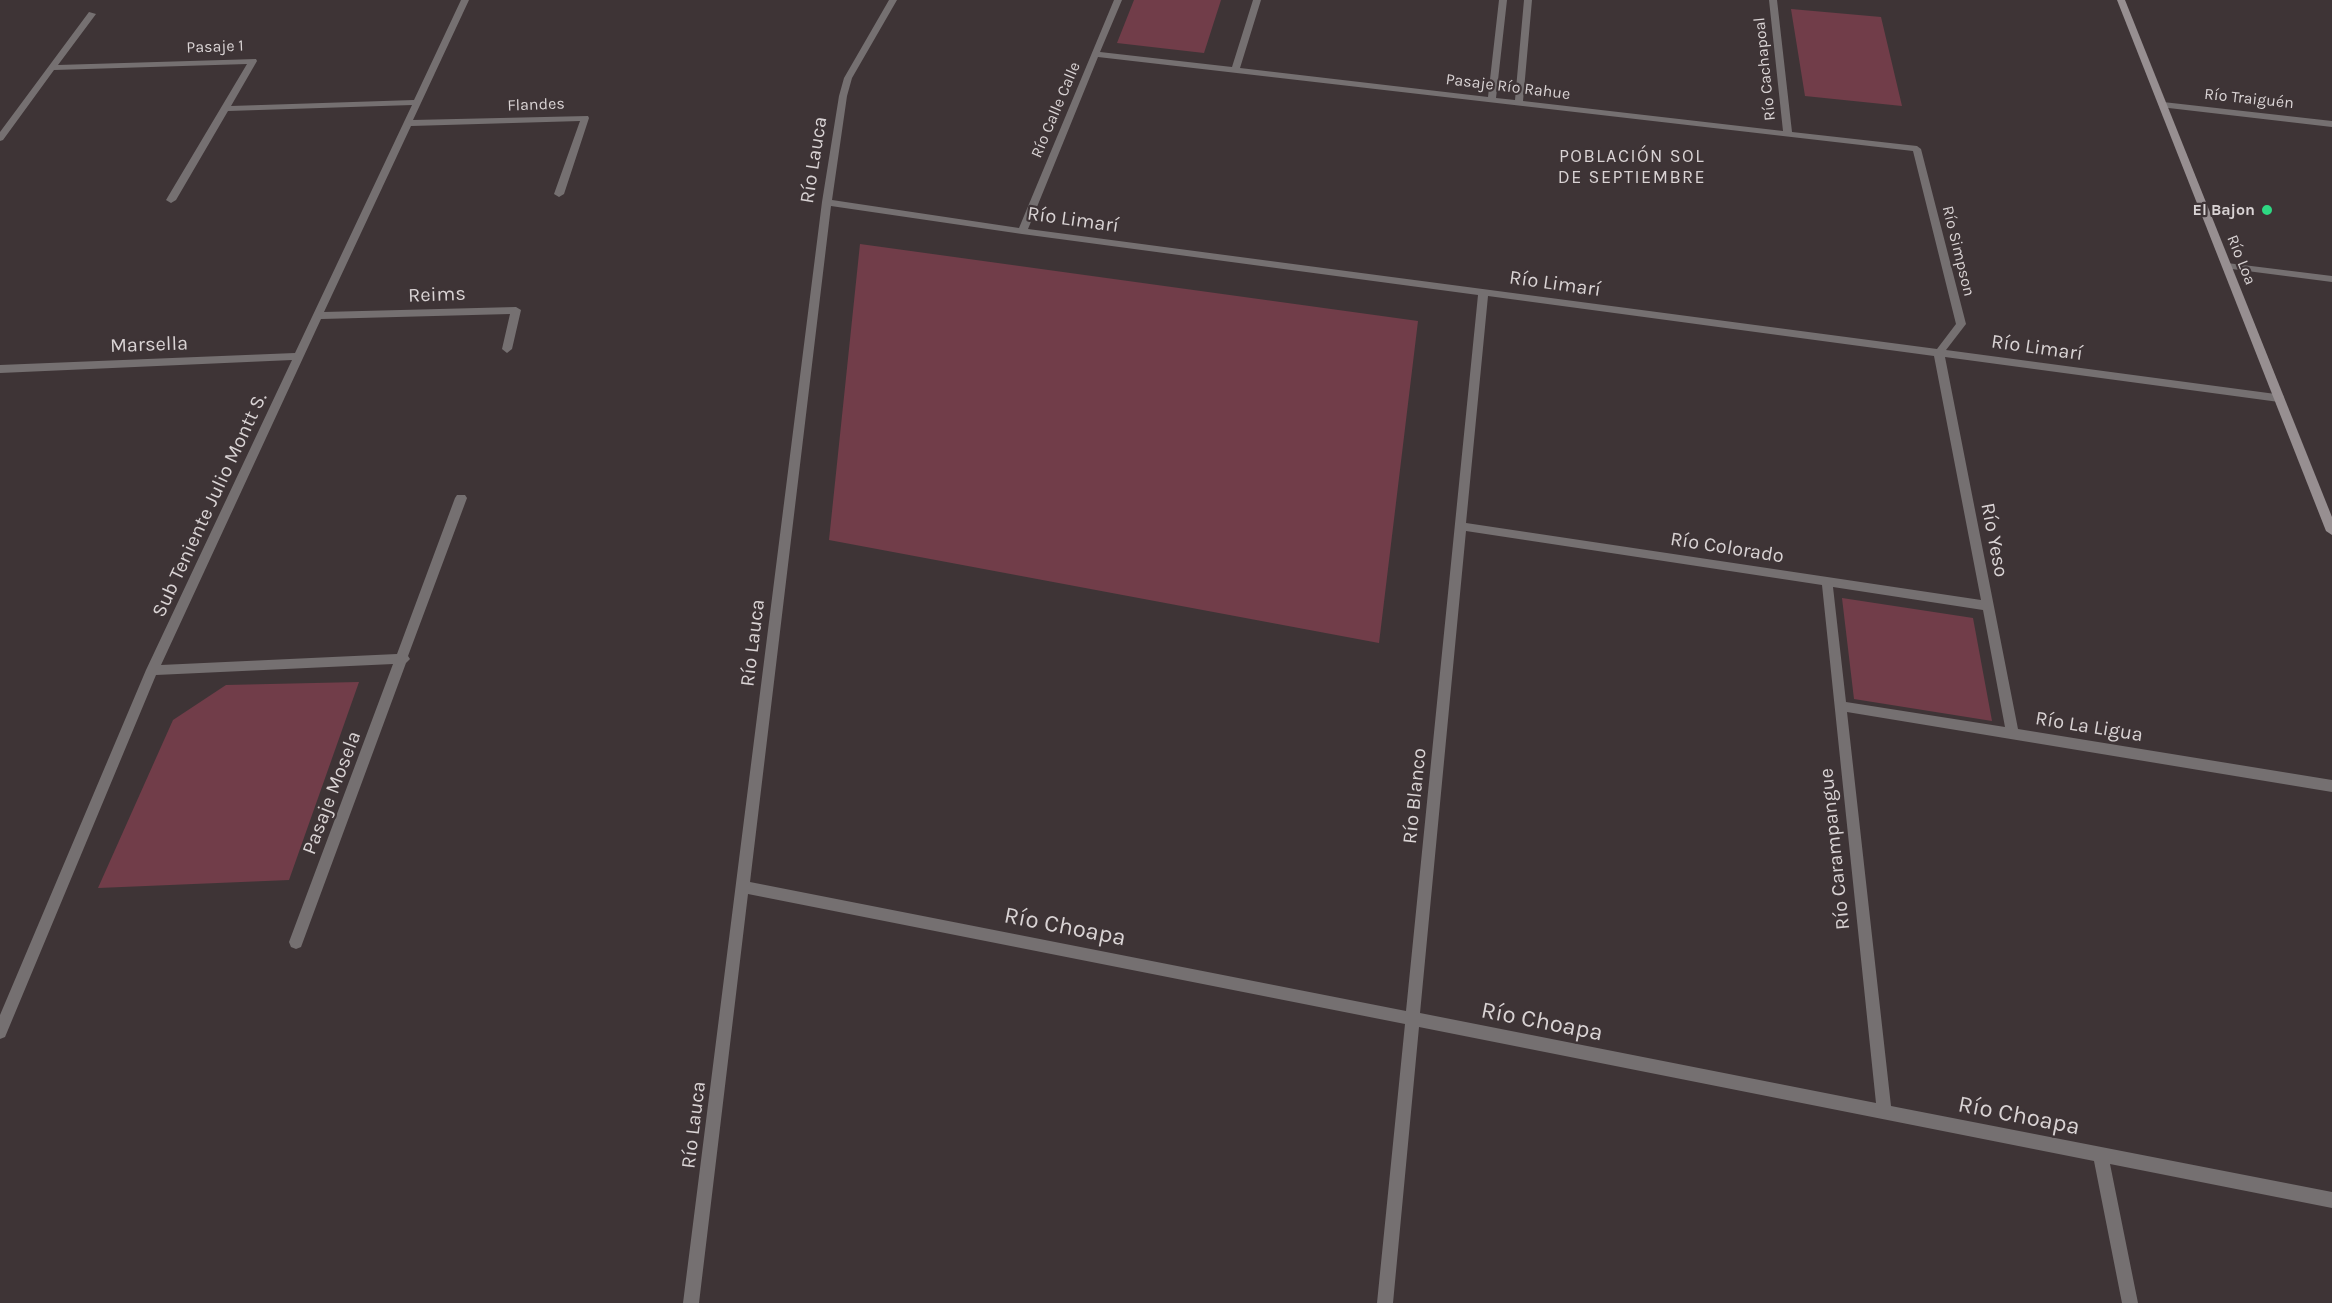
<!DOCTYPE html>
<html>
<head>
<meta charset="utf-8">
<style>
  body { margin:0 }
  canvas { display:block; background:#3e3436 }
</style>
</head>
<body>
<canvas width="2332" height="1303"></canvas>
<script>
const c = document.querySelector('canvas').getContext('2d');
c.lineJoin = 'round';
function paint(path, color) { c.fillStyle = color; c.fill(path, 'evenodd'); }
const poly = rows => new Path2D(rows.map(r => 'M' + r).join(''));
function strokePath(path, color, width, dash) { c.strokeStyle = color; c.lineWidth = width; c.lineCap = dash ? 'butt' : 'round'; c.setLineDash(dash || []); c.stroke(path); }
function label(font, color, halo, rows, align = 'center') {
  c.font = font + ' Karla,sans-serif'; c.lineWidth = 4.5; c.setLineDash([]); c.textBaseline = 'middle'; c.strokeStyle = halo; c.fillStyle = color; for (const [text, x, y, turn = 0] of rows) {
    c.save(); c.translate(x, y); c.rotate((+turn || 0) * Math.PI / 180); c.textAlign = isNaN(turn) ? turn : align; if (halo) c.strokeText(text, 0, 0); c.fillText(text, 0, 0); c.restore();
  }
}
const green = poly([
  [1134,0,1221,0,1204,53,1117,43],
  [1791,9,1881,17,1902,106,1805,96],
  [860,244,1418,321,1379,643,829,540],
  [1842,598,1973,618,1992,721,1854,699],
  [359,682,289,880,98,888,173,720,226,685]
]);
const minor = poly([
  [461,0,469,0,413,120,588,116,589,118,564,194,559,197,554,194,580,121,411,126,324,312,516,307,521,310,512,349,507,353,502,349,510,314,321,319,161,665,397,654,455,498,457,495,465,495,467,498,408,656,410,659,406,663,301,947,296,949,291,947,289,942,393,664,156,675,5,1037,0,1039,0,1015,146,670,292,360,0,373,0,365,295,353,412,105,228,111,176,200,171,203,166,200,247,64,54,70,3,140,0,141,0,132,89,12,96,14,58,65,256,59,257,61,231,106,414,100,461,0],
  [889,0,897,0,852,78,847,96,832,200,1019,228,1114,0,1122,0,1100,52,1232,67,1253,0,1261,0,1240,68,1488,97,1499,0,1507,0,1496,98,1515,100,1524,0,1532,0,1523,101,1783,131,1769,0,1777,0,1792,132,1917,146,1921,149,1966,324,1946,350,2283,395,2284,398,2283,401,2279,402,1945,357,2018,729,2332,780,2332,792,1847,712,1891,1106,2332,1192,2332,1208,2110,1164,2138,1303,2122,1303,2094,1161,1419,1027,1393,1303,1377,1303,1405,1024,748,894,699,1303,683,1303,822,202,839,96,844,78,889,0],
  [1098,57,1913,151,1956,324,1937,349,1028,229,1098,57],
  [831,206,1022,234,1478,295,1406,1011,750,882,831,206],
  [1488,296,1934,356,1981,600,1466,523,1488,296],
  [1466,531,1822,585,1876,1103,1420,1013,1466,531],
  [1833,587,1983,610,2005,727,1846,702,1833,587],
  [2163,102,2332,121,2332,127,2160,107,2159,105,2163,102],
  [2227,263,2332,276,2332,282,2224,268,2222,266,2227,263]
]);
const secondary = poly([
  [2117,0,2125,0,2332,517,2332,535,2326,531,2117,0]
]);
const markers = [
  [2267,210,6,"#2ed883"]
];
const farStreetnames = [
  ["Pasaje 1",215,47,-2],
  ["Río Cachapoal",1765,69,-96],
  ["Pasaje Río Rahue",1508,87,7],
  ["Río Traiguén",2249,99,6],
  ["Flandes",536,105,-2],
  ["Río Calle Calle",1056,110,-67],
  ["Río Simpson",1958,251,76],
  ["Río Loa",2241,260,68]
];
const farPoinames = [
  ["El Bajon",2255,210]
];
const farNeighbourhoodnames = [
  ["POBLACIÓN SOL",1632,157],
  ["DE SEPTIEMBRE",1632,178]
];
const streetNames = [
  ["Río Lauca",814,160,-81],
  ["Río Limarí",1073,220,8],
  ["Río Limarí",1555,284,8],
  ["Reims",437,295,-2],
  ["Marsella",149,345,-2],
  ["Río Limarí",2037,348,8],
  ["Sub Teniente Julio Montt S.",210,505,-65],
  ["Río Yeso",1994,540,79],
  ["Río Colorado",1727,548,9],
  ["Río Lauca",753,643,-83],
  ["Río La Ligua",2089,727,9],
  ["Pasaje Mosela",332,793,-69],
  ["Río Blanco",1415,796,-84],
  ["Río Carampangue",1835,849,-96],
  ["Río Lauca",694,1125,-83]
];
const nearStreetnames = [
  ["Río Choapa",1065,927,11],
  ["Río Choapa",1542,1022,11],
  ["Río Choapa",2019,1116,11]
];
paint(green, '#713d49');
paint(minor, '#757071');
paint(secondary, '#978f91');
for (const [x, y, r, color] of markers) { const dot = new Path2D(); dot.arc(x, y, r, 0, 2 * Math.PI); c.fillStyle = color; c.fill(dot); strokePath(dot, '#3e3436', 2); }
label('16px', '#d9d3d4', '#3e3436', farStreetnames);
label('bold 16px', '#d9d3d4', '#3e3436', farPoinames, 'right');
c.letterSpacing = '1.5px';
label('18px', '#d9d3d4', '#3e3436', farNeighbourhoodnames);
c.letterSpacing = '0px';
label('20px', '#d9d3d4', '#3e3436', streetNames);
label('24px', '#d9d3d4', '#3e3436', nearStreetnames);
</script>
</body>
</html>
